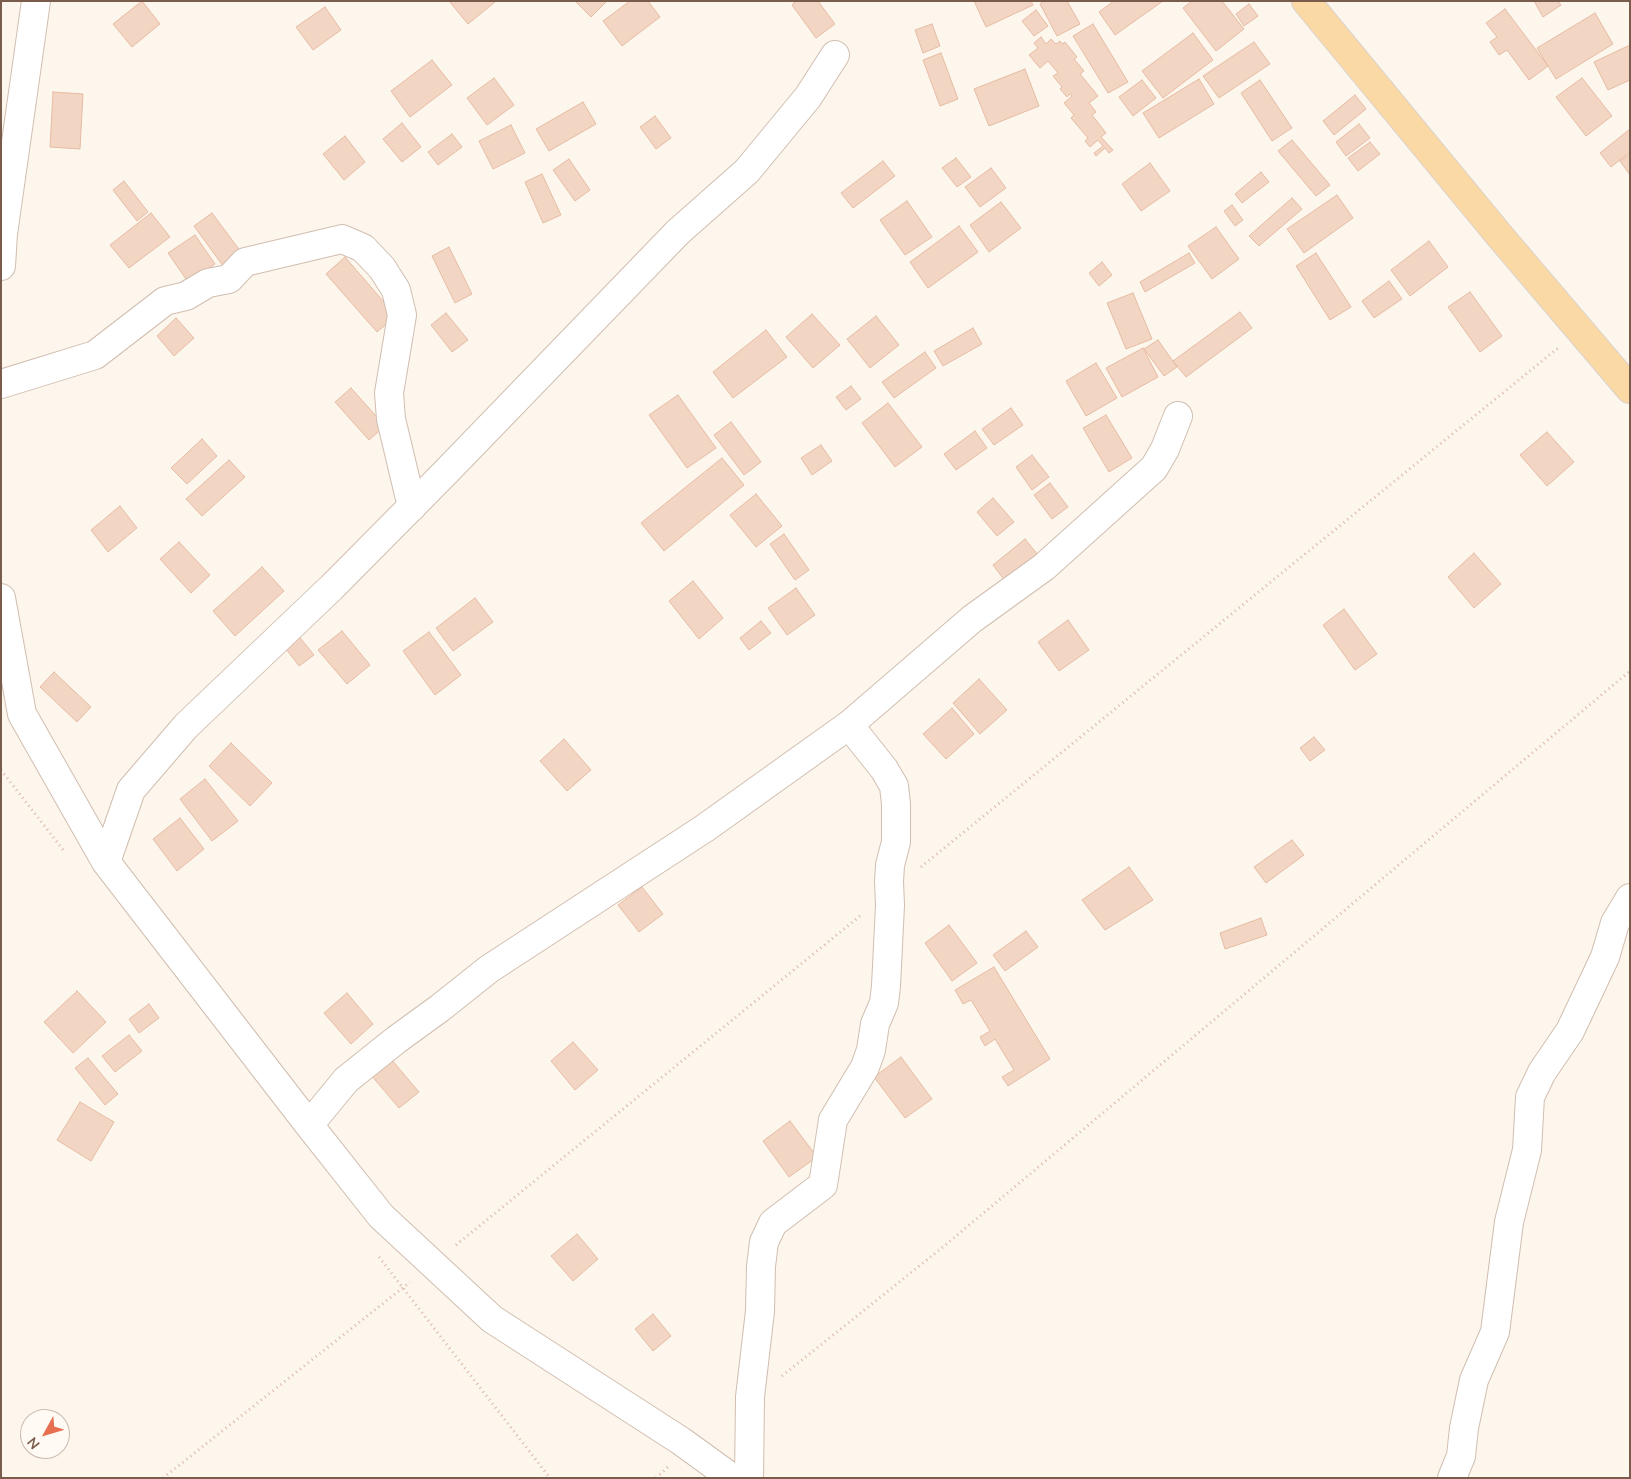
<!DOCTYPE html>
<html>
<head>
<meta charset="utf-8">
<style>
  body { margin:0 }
  #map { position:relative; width:1631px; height:1479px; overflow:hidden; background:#fdf6ec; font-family:"Nunito Sans",sans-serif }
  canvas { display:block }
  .frame { position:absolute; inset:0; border:2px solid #7a5c4d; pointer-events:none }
  .north { position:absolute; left:20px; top:1409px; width:50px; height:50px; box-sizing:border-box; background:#fffaf3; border:1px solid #cabbb1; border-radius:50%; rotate:231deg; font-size:14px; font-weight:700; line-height:20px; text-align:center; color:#7a5c4d }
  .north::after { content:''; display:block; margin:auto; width:18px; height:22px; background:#e76f51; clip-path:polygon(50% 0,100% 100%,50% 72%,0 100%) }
</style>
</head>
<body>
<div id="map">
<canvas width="1631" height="1479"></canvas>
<div class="frame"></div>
<div class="north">N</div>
</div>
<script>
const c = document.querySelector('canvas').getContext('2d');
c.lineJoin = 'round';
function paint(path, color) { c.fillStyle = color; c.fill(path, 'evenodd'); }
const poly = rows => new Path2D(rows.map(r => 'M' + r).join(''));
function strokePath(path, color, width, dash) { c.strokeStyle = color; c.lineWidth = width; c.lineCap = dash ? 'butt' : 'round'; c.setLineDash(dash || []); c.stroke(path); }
const building = poly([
  [142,1,160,24,132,47,113,24,142,1],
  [449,1,495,1,495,2,468,24,449,1],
  [575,1,607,1,591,17,575,1],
  [630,1,648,1,660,17,622,46,603,21,630,1],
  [796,1,818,1,835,24,816,38,792,5,796,1],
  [974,1,1031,1,1033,5,986,27,974,1],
  [1044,1,1067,1,1080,24,1057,36,1040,4,1044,1],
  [1114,1,1163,1,1115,35,1099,12,1114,1],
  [1192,1,1222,1,1244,29,1216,51,1183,8,1192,1],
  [1534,1,1558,1,1561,5,1543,17,1534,1],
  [1249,4,1258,16,1244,26,1236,14,1249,4],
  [325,7,341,30,313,50,296,27,325,7],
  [1505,9,1548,66,1529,80,1507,50,1499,55,1490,42,1497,37,1486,23,1505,9],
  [1036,10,1048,26,1034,36,1022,21,1036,10],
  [1595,13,1613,44,1556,79,1537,48,1595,13],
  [932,24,940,46,923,53,915,30,932,24],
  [1093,24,1128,82,1108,93,1073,36,1093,24],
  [1193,33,1213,60,1163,98,1142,71,1193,33],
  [1041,37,1046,44,1051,39,1056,44,1060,41,1062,44,1065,42,1077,57,1074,59,1084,71,1080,74,1098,96,1089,103,1096,112,1092,115,1106,133,1101,137,1113,150,1109,153,1105,148,1096,156,1094,153,1103,146,1098,140,1090,147,1085,141,1088,138,1071,118,1074,115,1064,103,1072,96,1070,94,1067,97,1060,89,1062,87,1053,76,1058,73,1048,61,1040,68,1029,55,1038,48,1034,43,1041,37],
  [1254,42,1270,64,1219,98,1203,76,1254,42],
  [1630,45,1630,80,1608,90,1594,62,1630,45],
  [941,53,958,99,940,106,923,60,941,53],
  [432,60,452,85,410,117,391,91,432,60],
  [1025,69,1039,106,989,126,974,89,1025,69],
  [494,78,514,105,487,125,467,98,494,78],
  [1582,78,1612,116,1586,136,1556,97,1582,78],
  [1199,79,1214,104,1159,138,1143,113,1199,79],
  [1142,80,1156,98,1133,116,1119,97,1142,80],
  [1260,80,1292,128,1272,141,1241,93,1260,80],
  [53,92,83,94,80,149,50,147,53,92],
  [1355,95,1366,109,1334,135,1323,121,1355,95],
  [583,102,596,124,549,151,536,129,583,102],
  [655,116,671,138,656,149,640,127,655,116],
  [402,123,421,147,402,162,383,139,402,123],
  [1359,124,1370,138,1346,156,1336,142,1359,124],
  [511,125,525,153,493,169,479,141,511,125],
  [1630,129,1630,152,1611,167,1600,153,1630,129],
  [452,134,462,147,438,165,428,152,452,134],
  [345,136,365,162,344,180,323,154,345,136],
  [1292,140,1330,185,1316,196,1278,151,1292,140],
  [1370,142,1380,154,1358,171,1348,158,1370,142],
  [1630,154,1630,175,1620,161,1630,154],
  [956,158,971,177,957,187,942,168,956,158],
  [569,159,590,190,575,201,553,170,569,159],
  [883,161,895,176,853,208,841,193,883,161],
  [1150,163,1170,191,1141,211,1122,184,1150,163],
  [991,168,1006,188,980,207,965,187,991,168],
  [1261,172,1269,182,1242,203,1235,194,1261,172],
  [542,174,561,215,543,223,525,182,542,174],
  [124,181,148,212,137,221,113,190,124,181],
  [1337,195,1353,218,1304,253,1287,229,1337,195],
  [1292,198,1302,209,1259,246,1249,236,1292,198],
  [907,201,932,237,905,255,880,220,907,201],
  [1001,202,1021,228,989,252,970,225,1001,202],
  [1232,205,1243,220,1235,226,1224,211,1232,205],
  [151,213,170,237,129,268,110,245,151,213],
  [212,213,244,256,226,270,194,226,212,213],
  [959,226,978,252,928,288,910,262,959,226],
  [1216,227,1239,259,1212,279,1188,246,1216,227],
  [195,235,215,264,188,282,168,253,195,235],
  [1429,241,1448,267,1410,296,1391,270,1429,241],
  [449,247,472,294,455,303,432,256,449,247],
  [1189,253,1195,263,1145,292,1140,282,1189,253],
  [1316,253,1351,307,1330,320,1296,266,1316,253],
  [345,257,396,316,377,332,326,274,345,257],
  [1102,262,1112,275,1099,286,1089,273,1102,262],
  [1389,281,1402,299,1374,318,1362,301,1389,281],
  [1470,292,1502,336,1480,352,1448,307,1470,292],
  [1133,293,1152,339,1126,349,1107,303,1133,293],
  [1240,312,1252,328,1186,377,1173,361,1240,312],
  [446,313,468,340,452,352,431,325,446,313],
  [812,314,840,345,813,368,786,337,812,314],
  [876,316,899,345,870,368,847,339,876,316],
  [176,318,194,338,174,356,157,336,176,318],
  [973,328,982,344,943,366,934,351,973,328],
  [766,330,787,357,733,398,713,372,766,330],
  [1158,340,1177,367,1164,376,1144,349,1158,340],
  [1143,348,1158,377,1122,397,1106,368,1143,348],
  [925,352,936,368,894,398,882,382,925,352],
  [1096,363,1117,398,1086,416,1066,381,1096,363],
  [851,386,861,399,846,410,836,397,851,386],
  [351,388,385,426,369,440,335,402,351,388],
  [678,395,716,448,687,468,649,415,678,395],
  [888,403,922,447,895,467,862,423,888,403],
  [1011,408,1023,425,994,445,982,429,1011,408],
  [1106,415,1132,458,1109,472,1083,428,1106,415],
  [731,422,761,462,744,475,714,435,731,422],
  [975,431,987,448,956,470,944,454,975,431],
  [1547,432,1574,462,1547,486,1520,455,1547,432],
  [202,439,217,456,187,484,171,468,202,439],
  [821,445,832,461,812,475,801,458,821,445],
  [1032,455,1049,477,1032,490,1016,467,1032,455],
  [722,458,744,485,664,551,641,523,722,458],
  [229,460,245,477,202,516,186,499,229,460],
  [1050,483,1068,507,1052,519,1034,495,1050,483],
  [756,494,782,526,756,547,730,515,756,494],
  [993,498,1014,522,997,536,977,512,993,498],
  [120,506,137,528,108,552,91,530,120,506],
  [784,534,809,570,795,580,770,544,784,534],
  [1025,539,1038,555,1005,581,993,565,1025,539],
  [179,542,210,575,191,593,160,559,179,542],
  [1474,553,1501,584,1474,608,1448,577,1474,553],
  [262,567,284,591,235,636,213,611,262,567],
  [693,581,723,618,699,639,669,601,693,581],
  [796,588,815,615,787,635,768,608,796,588],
  [475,598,493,622,453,651,436,628,475,598],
  [1344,609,1377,654,1355,670,1323,625,1344,609],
  [1068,620,1089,650,1059,671,1038,642,1068,620],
  [761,621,771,633,749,650,740,638,761,621],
  [342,631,370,665,347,684,318,650,342,631],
  [429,632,461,675,435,695,403,651,429,632],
  [297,634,314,655,299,666,283,645,297,634],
  [54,672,91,707,77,722,40,687,54,672],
  [979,679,1007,710,980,734,953,703,979,679],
  [952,708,974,734,946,759,923,734,952,708],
  [1314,737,1325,750,1310,761,1300,748,1314,737],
  [564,739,591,770,567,791,540,761,564,739],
  [231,743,272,783,250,806,209,766,231,743],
  [205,779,238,821,212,841,180,799,205,779],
  [180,818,204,849,177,871,153,839,180,818],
  [1292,840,1304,855,1266,883,1254,867,1292,840],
  [1129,867,1153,900,1105,930,1082,900,1129,867],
  [642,887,663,914,639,932,618,905,642,887],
  [1261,918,1267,935,1225,949,1220,933,1261,918],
  [949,925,977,963,952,981,925,943,949,925],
  [1026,931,1038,947,1005,971,993,955,1026,931],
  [994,967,1050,1059,1008,1086,1002,1077,1014,1070,995,1039,985,1046,980,1037,990,1031,971,1000,963,1004,955,990,994,967],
  [77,991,106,1022,73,1053,44,1022,77,991],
  [347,993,373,1024,351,1044,324,1013,347,993],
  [149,1004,159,1018,139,1033,129,1019,149,1004],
  [129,1035,142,1051,115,1072,102,1056,129,1035],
  [573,1042,598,1070,575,1090,551,1061,573,1042],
  [901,1057,932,1099,905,1118,874,1077,901,1057],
  [88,1058,118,1094,105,1105,75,1068,88,1058],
  [391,1059,419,1092,399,1108,371,1075,391,1059],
  [80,1102,114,1122,91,1161,57,1140,80,1102],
  [790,1121,817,1157,789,1177,763,1141,790,1121],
  [577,1234,598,1259,573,1281,551,1256,577,1234],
  [653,1314,671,1336,653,1351,635,1329,653,1314]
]);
const path = poly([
  [1,770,64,851],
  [921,867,1558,348],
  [456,1245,860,916],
  [379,1257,550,1478],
  [782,1376,943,1247,1630,671],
  [163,1478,410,1282],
  [656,1478,668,1467]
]);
const minor = poly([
  [1,266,3,234,36,1],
  [1,384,95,355,165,301,186,296,208,283,229,279,245,262,342,239,363,248,382,268,396,290,402,315,389,393,391,419,412,507],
  [1,598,22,714,106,862,309,1125,381,1216,492,1319,681,1441,732,1478],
  [106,862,131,790,186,726,332,587,444,474,678,232,747,171,808,97,835,55],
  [309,1125,346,1080,396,1040,440,1008,489,969,705,828,849,725,972,619,1044,567,1154,468,1165,449,1178,416],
  [749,1478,750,1397,760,1311,761,1266,764,1242,773,1223,823,1185,833,1120,865,1067,871,1050,875,1024,884,1003,886,986,890,905,889,882,890,865,896,842,896,804,894,786,884,769,849,725],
  [1452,1478,1461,1456,1464,1428,1474,1380,1495,1332,1509,1222,1527,1150,1530,1097,1542,1072,1570,1031,1605,957,1615,923,1630,898]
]);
const major = poly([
  [1306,1,1499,235,1630,389]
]);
paint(building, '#f3d5c3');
strokePath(building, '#e6bba3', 1);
strokePath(minor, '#d1beb0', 30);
strokePath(major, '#dad1cd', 30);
strokePath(path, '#d9b8a5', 3, [1, 4]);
strokePath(minor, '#fff', 28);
strokePath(major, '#fbd9a5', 28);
</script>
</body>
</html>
